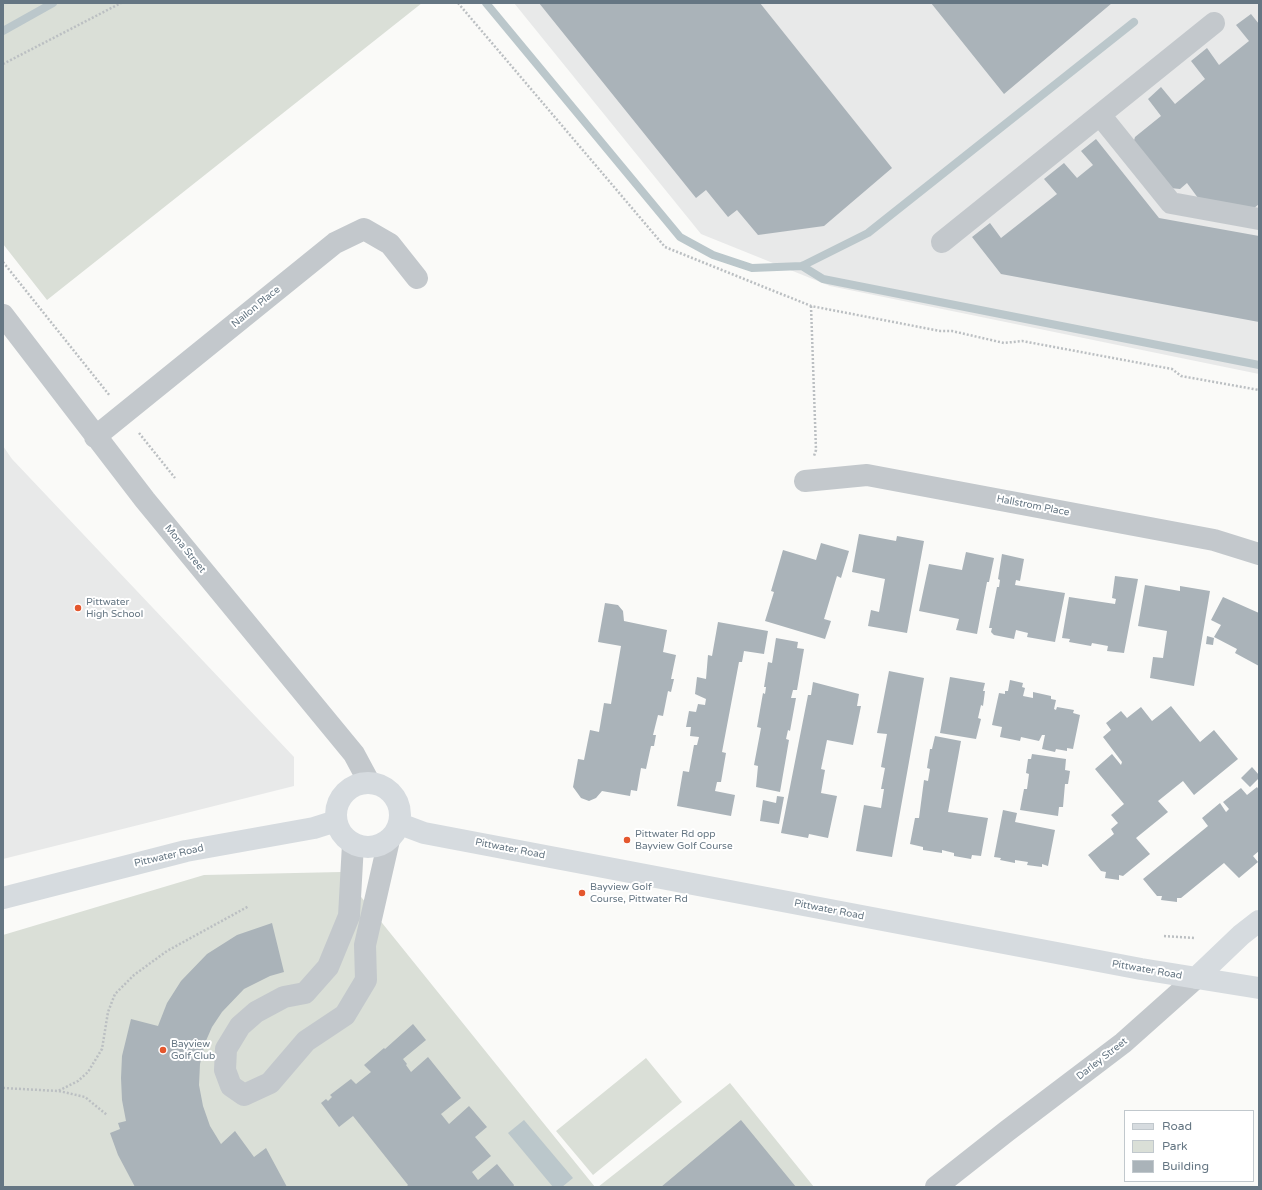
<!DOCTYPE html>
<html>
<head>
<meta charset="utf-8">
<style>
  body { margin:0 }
  #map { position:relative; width:1262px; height:1190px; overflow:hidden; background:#fafaf8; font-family:"Varela Round",sans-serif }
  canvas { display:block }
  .frame { position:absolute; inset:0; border:4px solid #657683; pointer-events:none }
  .legend { position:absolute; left:1124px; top:1110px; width:130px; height:72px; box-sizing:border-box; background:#fff; border:1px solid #c1c8cd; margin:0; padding:5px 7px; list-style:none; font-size:12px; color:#657683 }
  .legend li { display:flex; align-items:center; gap:8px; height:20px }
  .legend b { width:20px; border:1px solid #c1c8cd }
</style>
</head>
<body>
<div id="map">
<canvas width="1262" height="1190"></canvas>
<div class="frame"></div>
<ul class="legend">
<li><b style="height:5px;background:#d6dbdf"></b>Road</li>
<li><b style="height:11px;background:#dadfd7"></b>Park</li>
<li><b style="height:11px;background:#aab3b9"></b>Building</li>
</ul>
</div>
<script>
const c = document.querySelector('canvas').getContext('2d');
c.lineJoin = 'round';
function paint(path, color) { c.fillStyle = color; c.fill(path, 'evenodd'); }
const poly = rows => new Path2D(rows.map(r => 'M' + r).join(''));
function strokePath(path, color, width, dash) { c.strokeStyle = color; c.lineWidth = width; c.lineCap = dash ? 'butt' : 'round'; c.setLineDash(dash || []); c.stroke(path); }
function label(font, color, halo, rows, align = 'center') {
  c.font = font + ' "Varela Round",sans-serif'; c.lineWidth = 4; c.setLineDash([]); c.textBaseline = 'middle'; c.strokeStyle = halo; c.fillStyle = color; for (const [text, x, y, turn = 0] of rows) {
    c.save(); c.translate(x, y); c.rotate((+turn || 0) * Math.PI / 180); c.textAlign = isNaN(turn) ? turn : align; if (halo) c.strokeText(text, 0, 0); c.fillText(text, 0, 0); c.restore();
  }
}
const built = poly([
  [514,3,1259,3,1259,374,830,286,701,234],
  [3,446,12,459,294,757,294,786,3,859]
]);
const green = poly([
  [3,3,422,3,47,300,3,244],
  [341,872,595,1187,3,1187,3,935,204,875],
  [646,1058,682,1102,593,1175,556,1131],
  [730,1083,814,1187,598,1187]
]);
const water = poly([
  [524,1120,573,1178,562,1187,553,1187,508,1133]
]);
const stream = poly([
  [486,3,680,237,713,255,752,268,802,266,868,233,1134,22],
  [3,31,53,3],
  [802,266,823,279,1259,365]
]);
const building = poly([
  [539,3,760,3,892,168,824,226,758,235,737,210,728,217,706,190,696,198],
  [931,3,1112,3,1004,94],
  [1251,14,1259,24,1259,204,1253,209,1198,198,1187,183,1180,189,1170,188,1133,144,1135,137,1161,116,1148,99,1161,87,1175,104,1205,79,1191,61,1207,48,1219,65,1249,41,1236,25],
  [1096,139,1159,218,1259,236,1259,322,1001,274,972,237,990,223,1001,238,1057,194,1044,179,1064,163,1077,178,1093,165,1081,151],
  [859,534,896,541,897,536,924,541,907,633,868,626,871,610,879,612,885,579,852,572],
  [821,543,849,551,841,578,837,576,824,619,831,621,825,639,765,621,774,592,771,591,783,550,816,560],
  [966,552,994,558,989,582,987,582,977,634,956,630,959,619,919,611,929,564,962,570],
  [1002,554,1024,559,1020,581,1016,580,1015,585,1065,593,1055,642,1027,637,1028,633,1016,630,1014,639,994,635,991,632,992,628,989,628,997,587,999,587,1000,580,998,579],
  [1115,576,1138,579,1124,653,1107,651,1108,646,1092,643,1091,646,1069,642,1070,639,1062,638,1069,597,1115,604,1116,599,1112,598],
  [1145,585,1180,591,1180,586,1210,591,1194,686,1150,678,1153,657,1163,658,1167,631,1138,626],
  [1223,597,1259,613,1259,666,1235,653,1237,649,1214,637,1221,625,1211,620],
  [605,603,618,605,623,611,624,621,667,630,663,652,676,655,671,679,674,679,671,692,668,691,663,716,658,715,653,735,656,735,654,746,651,746,646,769,641,768,637,791,631,790,630,796,602,791,596,798,589,801,581,798,573,787,578,759,584,760,590,730,599,732,604,703,611,704,621,646,598,642],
  [718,622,768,631,764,654,744,651,742,662,739,662,722,752,726,753,721,782,717,782,715,791,735,795,731,816,677,806,683,771,689,772,694,745,697,745,699,737,690,736,691,727,686,727,689,711,696,712,698,704,705,705,706,699,695,694,697,677,706,679,708,655,712,656],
  [1207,636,1214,638,1213,645,1206,644],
  [776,638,798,642,797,648,804,649,797,690,793,690,791,698,796,698,790,731,788,730,786,739,789,740,780,792,756,787,758,766,754,765,761,728,757,727,763,693,765,694,766,687,764,687,768,662,772,663],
  [889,671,924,678,892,857,856,851,864,805,881,808,884,789,881,789,885,768,881,767,887,734,877,733],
  [950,677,985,683,983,691,985,691,983,706,981,705,978,718,981,719,976,739,940,733],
  [1010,680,1023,683,1022,687,1025,688,1023,696,1033,698,1033,692,1051,696,1051,699,1056,700,1054,709,1056,710,1057,707,1074,710,1073,713,1080,715,1073,749,1067,748,1067,751,1056,749,1055,752,1042,749,1045,735,1042,735,1039,741,1021,737,1020,741,1000,737,1002,727,992,725,999,693,1005,694,1005,691,1008,691],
  [813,682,859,694,857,706,861,706,853,745,827,740,821,769,825,770,821,793,837,796,828,838,809,834,808,838,781,833,808,695,811,695],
  [1171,706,1200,742,1214,730,1238,759,1194,795,1183,781,1158,801,1168,812,1136,838,1150,854,1123,876,1119,875,1119,880,1105,878,1106,872,1101,871,1088,855,1114,834,1111,829,1118,823,1111,815,1124,804,1095,769,1112,754,1121,765,1122,762,1103,737,1111,730,1106,723,1121,711,1127,718,1141,707,1152,721],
  [935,736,961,741,948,812,988,818,981,856,972,855,971,859,954,856,954,853,942,850,942,853,923,850,923,847,910,844,915,818,919,818,924,780,928,781,930,769,927,768,930,749,932,749],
  [1032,754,1066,759,1065,770,1070,771,1068,784,1065,784,1063,807,1059,807,1058,816,1020,810,1024,789,1027,789,1029,774,1026,773,1028,759,1031,759],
  [1252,767,1259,775,1259,778,1250,787,1241,778],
  [1257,787,1259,790,1259,851,1253,856,1258,862,1239,878,1224,863,1181,898,1177,898,1177,902,1161,900,1162,896,1157,896,1143,879,1208,826,1202,818,1220,803,1226,812,1229,809,1223,802,1241,788,1247,795],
  [777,796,784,797,779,824,760,821,763,800,776,803],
  [1003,810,1017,813,1015,822,1055,830,1048,866,1042,864,1042,867,1027,865,1028,862,1015,860,1015,863,1000,860,1001,858,994,857],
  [272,923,284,972,270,976,244,989,222,1012,212,1027,205,1043,200,1064,199,1085,203,1106,210,1126,221,1144,235,1131,254,1157,266,1148,287,1187,135,1187,118,1155,110,1133,120,1129,118,1123,126,1121,122,1100,121,1078,122,1056,131,1019,158,1026,167,1003,181,981,207,954,237,935],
  [413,1024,426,1040,403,1059,407,1064,406,1065,411,1072,428,1057,461,1098,441,1114,449,1124,469,1106,487,1127,475,1137,491,1156,472,1172,478,1180,497,1164,514,1185,513,1187,406,1187,408,1185,353,1116,339,1127,321,1103,326,1099,328,1101,332,1097,330,1095,351,1079,356,1084,371,1072,364,1065,384,1048,385,1049],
  [741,1120,796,1187,661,1187]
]);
const path = poly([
  [458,3,665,247,811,306,940,331,952,331,1004,343,1022,341,1172,369,1181,376,1259,390],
  [3,64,121,3],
  [3,262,110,396],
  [811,306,816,450,814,456],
  [139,433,175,478],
  [1164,936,1194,938],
  [3,1088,58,1091,78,1081,88,1072,102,1049,108,1012,115,994,134,975,167,951,249,906],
  [59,1091,85,1097,107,1115]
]);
const minor = poly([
  [1100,115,1171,203,1259,219],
  [942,242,1214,23],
  [3,315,145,500,354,754,369,782],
  [95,437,335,243,364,229,390,244,417,278],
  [805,481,867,475,1214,540,1259,554],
  [353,844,349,916,328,967,305,993,284,997,256,1012,240,1026,226,1049,225,1070,231,1086,244,1095,270,1083,306,1041,345,1015,366,980,365,945,389,840],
  [936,1187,1007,1131,1123,1043,1196,978]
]);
const major = poly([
  '336 815a32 32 0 1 1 64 0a32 32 0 1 1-64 0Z',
  [400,824,424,833,1141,969,1259,988],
  [3,898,186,851,314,828,336,821],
  [1196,978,1241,935,1259,921]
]);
const markers = [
  [78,608,4,"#e4572e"],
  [627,840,4,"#e4572e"],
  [582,893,4,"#e4572e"],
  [163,1050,4,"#e4572e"]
];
const streetNames = [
  ["Nailon Place",256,307,-39],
  ["Hallstrom Place",1033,506,11],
  ["Mona Street",185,549,51],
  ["Pittwater Road",510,849,11],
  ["Pittwater Road",169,856,-13],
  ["Pittwater Road",829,910,11],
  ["Pittwater Road",1147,970,10],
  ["Darley Street",1102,1059,-38]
];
const poiNames = [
  ["Pittwater",86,602],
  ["High School",86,614],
  ["Pittwater Rd opp",635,834],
  ["Bayview Golf Course",635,846],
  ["Bayview Golf",590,887],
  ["Course, Pittwater Rd",590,899],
  ["Bayview",171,1044],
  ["Golf Club",171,1056]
];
paint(built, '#e8e9e9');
paint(green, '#dadfd7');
paint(water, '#bbc7cb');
strokePath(stream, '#bbc7cb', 8);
paint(building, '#aab3b9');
strokePath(path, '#bbbfc2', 2.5, [2, 2]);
strokePath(minor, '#c3c8cc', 22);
strokePath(major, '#d6dbdf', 22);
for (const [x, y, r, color] of markers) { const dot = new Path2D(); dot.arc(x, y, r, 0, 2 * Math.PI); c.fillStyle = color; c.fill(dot); strokePath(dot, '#fff', 1.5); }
label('10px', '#657683', '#fff', streetNames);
label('10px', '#657683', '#fff', poiNames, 'left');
</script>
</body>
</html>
